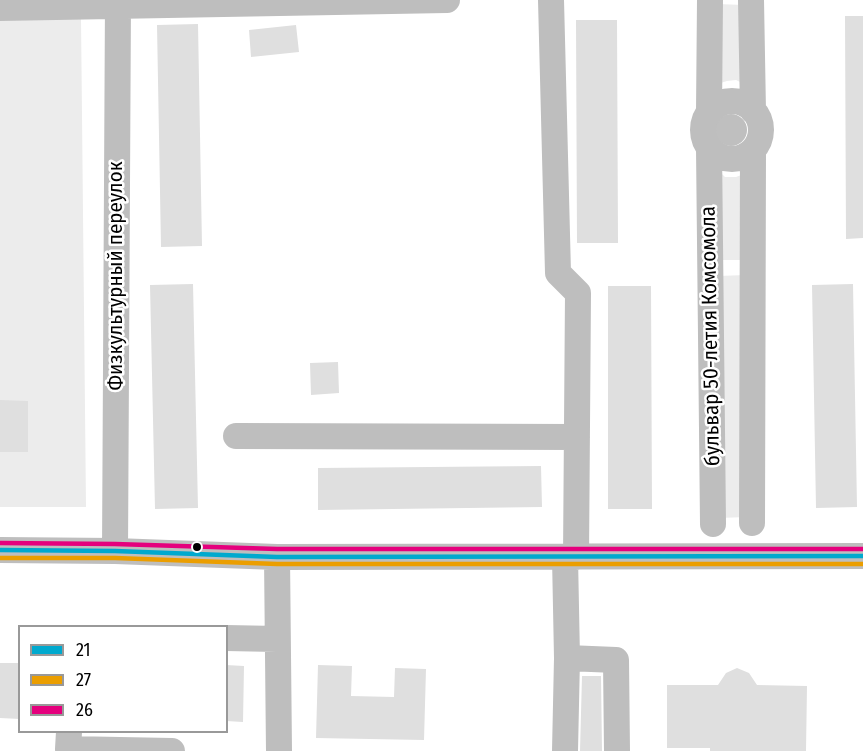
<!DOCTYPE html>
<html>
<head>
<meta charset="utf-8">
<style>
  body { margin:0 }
  #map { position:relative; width:863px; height:751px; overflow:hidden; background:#fff; font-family:"Fira Sans Condensed",sans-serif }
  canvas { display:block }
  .legend { position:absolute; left:18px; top:625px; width:210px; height:108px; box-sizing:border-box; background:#fff; border:2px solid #999; margin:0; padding:8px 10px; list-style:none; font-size:18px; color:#000 }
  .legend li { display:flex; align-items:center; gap:12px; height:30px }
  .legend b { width:30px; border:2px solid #999 }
</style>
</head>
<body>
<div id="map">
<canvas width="863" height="751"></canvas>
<ul class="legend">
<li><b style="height:8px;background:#00a9ce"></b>21</li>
<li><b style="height:8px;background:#eb9e00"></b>27</li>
<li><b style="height:8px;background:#e5007d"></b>26</li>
</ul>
</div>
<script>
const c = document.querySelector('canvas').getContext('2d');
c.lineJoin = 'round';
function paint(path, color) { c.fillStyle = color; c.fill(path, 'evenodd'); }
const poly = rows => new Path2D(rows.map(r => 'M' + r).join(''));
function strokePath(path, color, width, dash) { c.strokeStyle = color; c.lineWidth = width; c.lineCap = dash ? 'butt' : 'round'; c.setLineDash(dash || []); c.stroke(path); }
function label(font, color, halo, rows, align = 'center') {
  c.font = font + ' "Fira Sans Condensed",sans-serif'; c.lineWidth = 5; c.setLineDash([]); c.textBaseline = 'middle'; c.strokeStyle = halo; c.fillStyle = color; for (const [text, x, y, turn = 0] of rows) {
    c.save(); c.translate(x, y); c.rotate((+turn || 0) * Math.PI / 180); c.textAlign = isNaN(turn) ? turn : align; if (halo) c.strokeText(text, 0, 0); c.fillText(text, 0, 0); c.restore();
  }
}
const green = poly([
  [0,0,81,18,86,507,0,507],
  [717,4,744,5,744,84,736,80,727,81,717,84],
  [719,171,725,177,736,177,744,174,745,260,719,260],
  [746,275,747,517,719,518,718,276]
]);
const water = poly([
  '715 130a16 16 0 1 1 32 0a16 16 0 1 1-32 0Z'
]);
const building = poly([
  [845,16,863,16,863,238,846,239],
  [576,20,617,20,618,243,577,243],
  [198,24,202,246,161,247,157,25],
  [296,25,299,52,251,57,249,30],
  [193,284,198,508,155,509,150,285],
  [853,284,857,507,816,508,812,285],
  [608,286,651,286,652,509,608,509],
  [338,362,339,393,311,395,310,363],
  [0,400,28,401,28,452,0,452],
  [541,466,542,507,318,510,318,468],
  [0,663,20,663,20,719,0,718],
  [226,665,244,666,243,722,226,721],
  [318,665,352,666,351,696,394,697,395,668,426,669,424,740,316,738],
  [737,668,749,673,757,685,807,686,806,751,710,751,710,748,667,748,667,685,718,685,726,673],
  [582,676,601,676,602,751,580,751]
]);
const minor = poly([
  [551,0,558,273,578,293,576,557],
  [751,0,753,111],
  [0,8,447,0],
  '703 130a29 29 0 1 1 58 0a29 29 0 1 1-58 0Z',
  [709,112,710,0],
  [709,148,713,524],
  [236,436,577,437],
  [752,523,753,150],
  [0,550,115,551,277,557,863,556],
  [115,551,118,0],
  [277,557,279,751],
  [565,557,567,658,616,660,617,751],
  [226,638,277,639],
  [69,732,68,749,172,751],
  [565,751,567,658]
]);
const bus1 = poly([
  [0,550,115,551,277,557,863,556]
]);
const bus2 = poly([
  [0,558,115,558,277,564,863,564]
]);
const bus3 = poly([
  [0,543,115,544,277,549,863,549]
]);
const markers = [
  [197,547,5,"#000"]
];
const streetNames = [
  ["Физкультурный переулок",116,276,-90],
  ["бульвар 50-летия Комсомола",711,336,-91]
];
paint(green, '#ececec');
paint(water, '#bfbfbf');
paint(building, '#dfdfdf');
strokePath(minor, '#bebebe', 26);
strokePath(bus1, '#00a9ce', 4.5);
strokePath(bus2, '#eb9e00', 4.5);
strokePath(bus3, '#e5007d', 4.5);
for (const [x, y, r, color] of markers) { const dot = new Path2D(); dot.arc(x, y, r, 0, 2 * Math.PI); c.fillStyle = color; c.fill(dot); strokePath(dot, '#fff', 2); }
label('21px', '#000', '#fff', streetNames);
</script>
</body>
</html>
